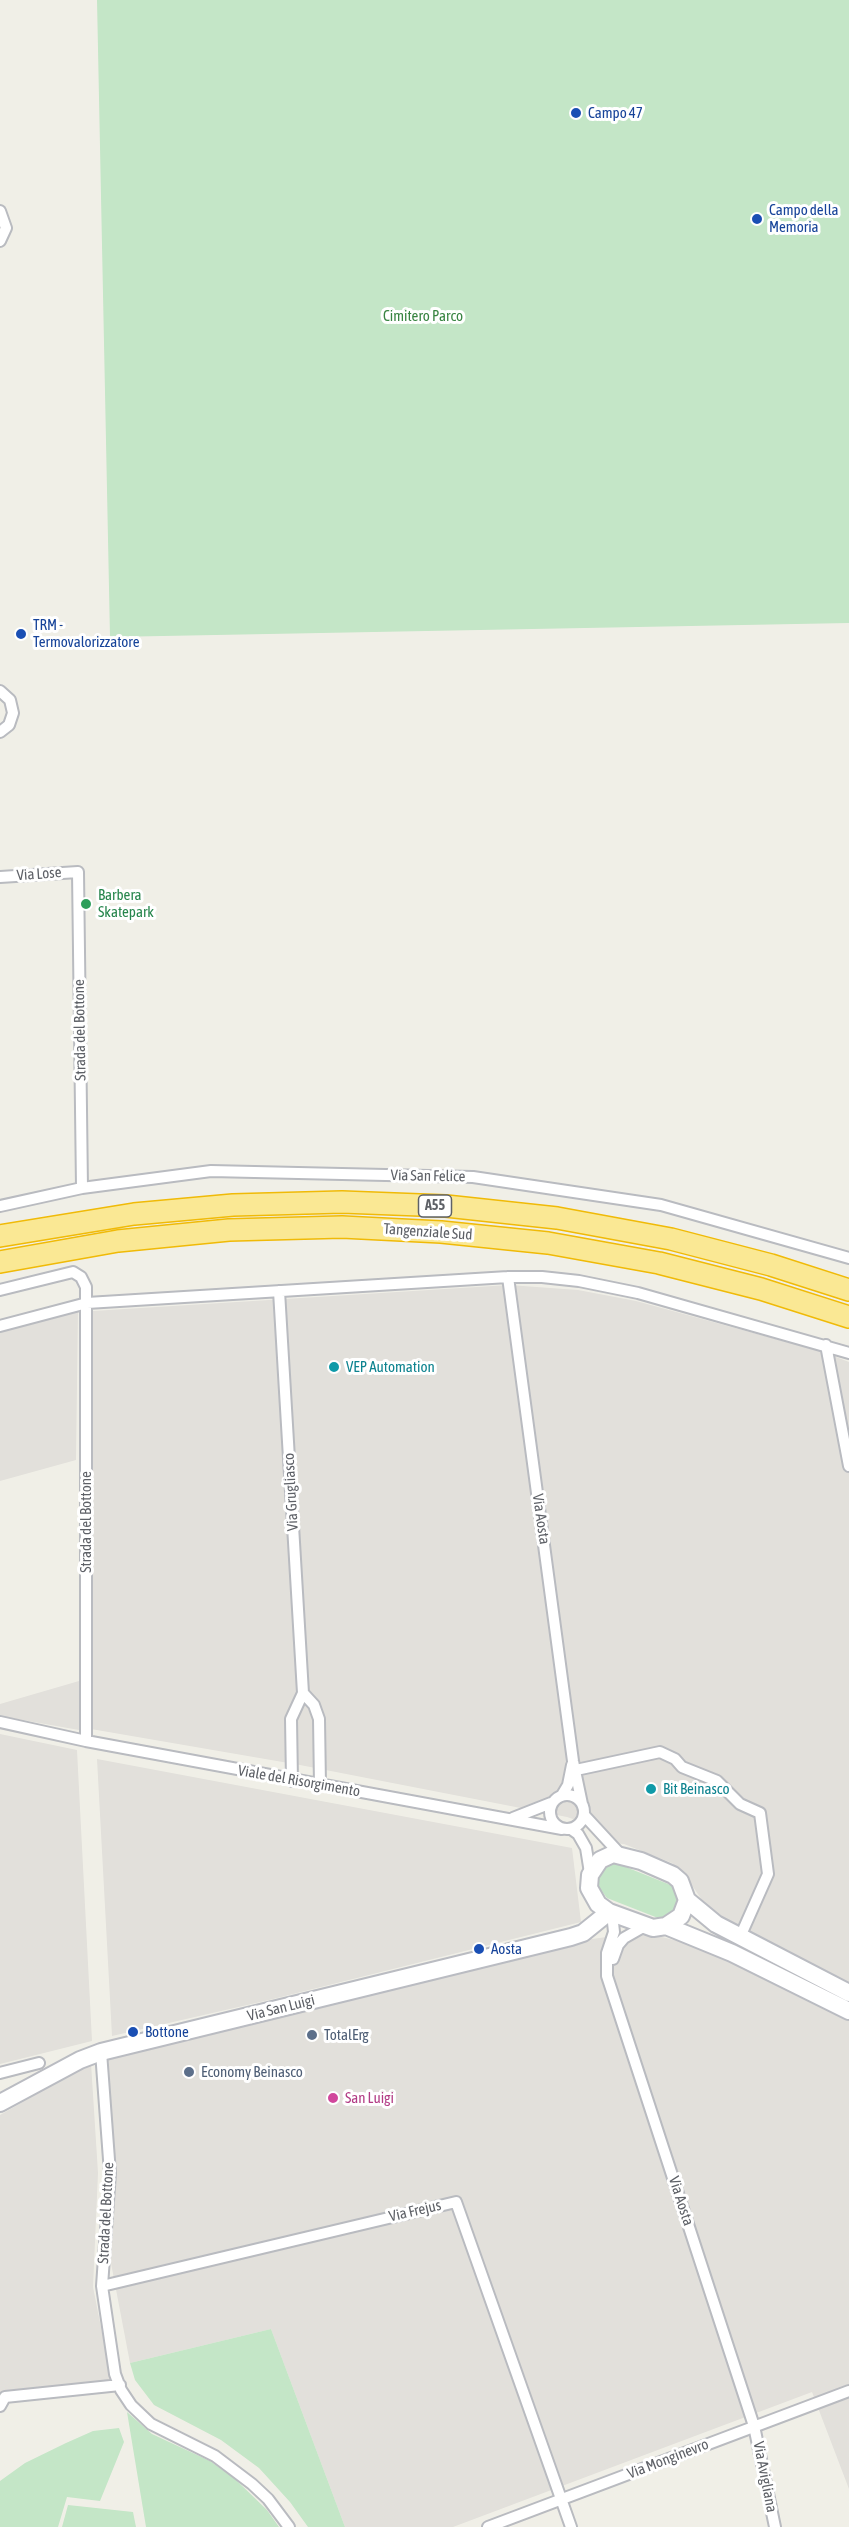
<!DOCTYPE html>
<html>
<head>
<meta charset="utf-8">
<style>
  body { margin:0 }
  canvas { display:block; background:#f0efe7 }
</style>
</head>
<body>
<canvas width="849" height="2527"></canvas>
<script>
const c = document.querySelector('canvas').getContext('2d');
c.lineJoin = 'round';
function paint(path, color) { c.fillStyle = color; c.fill(path, 'evenodd'); }
const poly = rows => new Path2D(rows.map(r => 'M' + r).join(''));
function strokePath(path, color, width, dash) { c.strokeStyle = color; c.lineWidth = width; c.lineCap = dash ? 'butt' : 'round'; c.setLineDash(dash || []); c.stroke(path); }
function label(font, color, halo, rows, align = 'center') {
  c.font = font + ' "Asap Condensed",sans-serif'; c.lineWidth = 6; c.setLineDash([]); c.textBaseline = 'middle'; c.strokeStyle = halo; c.fillStyle = color; for (const [text, x, y, turn = 0] of rows) {
    c.save(); c.translate(x, y); c.rotate((+turn || 0) * Math.PI / 180); c.textAlign = isNaN(turn) ? turn : align; if (halo) c.strokeText(text, 0, 0); c.fillText(text, 0, 0); c.restore();
  }
}
const industrial = poly([
  [509,1285,578,1290,636,1301,823,1352,849,1362,849,1983,721,1916,704,1903,685,1875,672,1863,624,1844,611,1843,585,1823,567,1817,300,1765,91,1729,93,1311],
  [78,1310,76,1460,0,1481,0,1332],
  [79,1681,79,1730,0,1716,0,1704],
  [0,1734,77,1750,92,2041,0,2064],
  [97,1759,572,1848,581,1922,269,2000,112,2036],
  [628,1934,658,1936,690,1944,748,1969,849,2020,849,2489,812,2392,453,2527,345,2527,271,2329,130,2363,110,2258,114,2171,108,2056,585,1940],
  [91,2063,98,2173,93,2287,112,2383,0,2394,0,2115]
]);
const green = poly([
  [97,0,849,0,849,623,110,637],
  [616,1863,673,1886,678,1896,674,1911,664,1918,658,1918,607,1898,598,1886,599,1876,605,1867],
  [271,2329,345,2527,308,2527,290,2502,259,2468,221,2440,154,2405,135,2380,130,2363],
  [127,2412,152,2434,210,2461,235,2479,267,2510,279,2527,146,2527],
  [119,2428,124,2442,100,2501,67,2497,58,2527,0,2527,0,2481,25,2463,66,2443,93,2431],
  [68,2505,133,2512,136,2527,62,2527]
]);
const street = poly([
  [0,211,6,228,0,241],
  [0,691,10,700,13,713,9,725,0,732],
  [0,877,78,872,82,1188],
  [0,1206,82,1188,211,1171,473,1177,661,1205,849,1258],
  [508,1277,573,1761,582,1804],
  [0,1290,73,1272,81,1277,86,1287,86,1741],
  [279,1291,303,1693,314,1705,319,1719,320,1785],
  [0,1326,87,1303,508,1277,542,1277,579,1281,638,1293,849,1353],
  [826,1345,849,1466],
  [0,1722,86,1741,562,1829],
  [576,1770,660,1752,675,1759,682,1767,717,1781,740,1804,760,1813,768,1874,740,1937],
  [292,1781,291,1719,303,1693],
  '550 1812a17 17 0 1 1 34 0a17 17 0 1 1-34 0Z',
  [562,1795,568,1785,572,1765],
  [584,1815,620,1854],
  [513,1818,551,1803],
  [571,1829,578,1834,586,1848,590,1873],
  [612,1913,614,1932,607,1953,607,1976,754,2426,775,2527],
  [613,1959,618,1945,624,1938,645,1926],
  [101,2052,110,2173,102,2286,115,2374,121,2390,131,2405,151,2424,215,2456,252,2484,268,2499,289,2527],
  [0,2073,39,2063],
  [102,2286,456,2202,571,2527],
  [0,2406,5,2397,120,2385],
  [488,2527,849,2391]
]);
const secondary = poly([
  [613,1854,641,1861,673,1875,680,1881,687,1900,681,1916,666,1926,653,1928,609,1912,598,1904,589,1888,590,1875,600,1860,613,1854],
  [687,1900,716,1924,849,1993],
  [666,1926,732,1953,849,2011],
  [0,2103,80,2060,101,2052,571,1937,583,1933,609,1912]
]);
const highway = poly([
  [0,1236,134,1214,233,1205,342,1202,446,1206,557,1218,671,1239,771,1265,849,1290],
  [0,1262,118,1241,229,1230,342,1227,441,1232,548,1243,659,1263,761,1289,849,1317]
]);
const markers = [
  [576,113,6,"#1a4fb4"],
  [757,219,6,"#1a4fb4"],
  [21,634,6,"#1a4fb4"],
  [86,904,6,"#2e9e5b"],
  [334,1367,6,"#0f9aa8"],
  [651,1789,6,"#0f9aa8"],
  [479,1949,6,"#1a4fb4"],
  [133,2032,6,"#1a4fb4"],
  [312,2035,6,"#5c6f8a"],
  [189,2072,6,"#5c6f8a"],
  [333,2098,6,"#d1479c"]
];
const shields = [
  [435,1206,33]
];
const shieldNames = [
  ["A55",435,1206]
];
const transitNames = [
  ["Campo 47",588,113],
  ["Campo della",769,210],
  ["Memoria",769,227],
  ["TRM -",33,625],
  ["Termovalorizzatore",33,642],
  ["Aosta",491,1949],
  ["Bottone",145,2032]
];
const parkNames = [
  ["Cimitero Parco",423,316]
];
const streetNames = [
  ["Via Lose",39,874,-4],
  ["Strada del Bottone",80,1030,-91],
  ["Via San Felice",428,1176,1],
  ["Tangenziale Sud",428,1232,4],
  ["Via Grugliasco",291,1492,-93],
  ["Via Aosta",541,1519,82],
  ["Strada del Bottone",86,1522,-90],
  ["Viale del Risorgimento",299,1781,10],
  ["Via San Luigi",281,2008,-14],
  ["Via Aosta",681,2201,72],
  ["Via Frejus",415,2211,-13],
  ["Strada del Bottone",106,2213,-87],
  ["Via Monginevro",668,2459,-21],
  ["Via Avigliana",765,2477,79]
];
const leisureNames = [
  ["Barbera",98,895],
  ["Skatepark",98,912]
];
const cultureNames = [
  ["VEP Automation",346,1367],
  ["Bit Beinasco",663,1789]
];
const serviceNames = [
  ["TotalErg",324,2035],
  ["Economy Beinasco",201,2072]
];
const hotelNames = [
  ["San Luigi",345,2098]
];
paint(industrial, '#e2e0db');
paint(green, '#c4e6c7');
strokePath(street, '#b9bbc0', 14);
strokePath(secondary, '#babcc2', 20);
strokePath(highway, '#f0ba07', 24);
strokePath(street, '#fff', 10);
strokePath(secondary, '#fff', 16);
strokePath(highway, '#fae894', 21);
for (const [x, y, r, color] of markers) { const dot = new Path2D(); dot.arc(x, y, r, 0, 2 * Math.PI); c.fillStyle = color; c.fill(dot); strokePath(dot, '#fff', 2); }
for (const [x, y, w] of shields) { const box = new Path2D(); box.roundRect(x - w / 2, y - 11, w, 22, 4.5); c.fillStyle = '#fff'; c.fill(box); strokePath(box, '#5e6167', 1.5); }
label('bold 14px', '#5e6167', null, shieldNames);
label('15px', '#164399', '#fff', transitNames, 'left');
label('15px', '#388441', '#fff', parkNames);
label('15px', '#5e6167', '#fff', streetNames);
label('15px', '#27864d', '#fff', leisureNames, 'left');
label('15px', '#0d838f', '#fff', cultureNames, 'left');
label('15px', '#4e5e75', '#fff', serviceNames, 'left');
label('15px', '#b23c85', '#fff', hotelNames, 'left');
</script>
</body>
</html>
